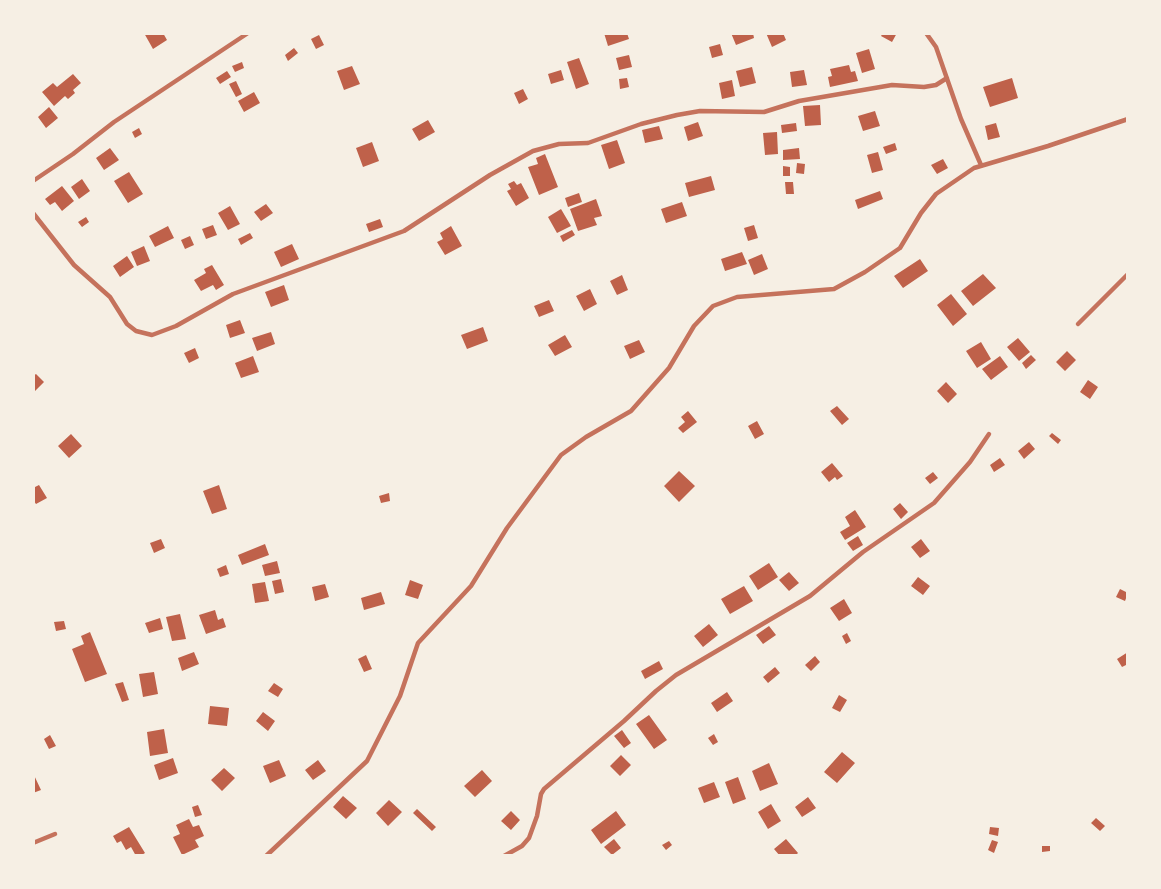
<!DOCTYPE html>
<html>
<head>
<meta charset="utf-8">
<style>
  body { margin:0 }
  #map { position:relative; width:1161px; height:889px; overflow:hidden; background:#f6efe4; font-family:Bitter,serif }
  canvas { display:block }
  .frame { position:absolute; inset:0; border:35px solid #f6efe4; pointer-events:none }
</style>
</head>
<body>
<div id="map">
<canvas width="1161" height="889"></canvas>
<div class="frame"></div>
</div>
<script>
const c = document.querySelector('canvas').getContext('2d');
c.lineJoin = 'round';
function paint(path, color) { c.fillStyle = color; c.fill(path, 'evenodd'); }
const poly = rows => new Path2D(rows.map(r => 'M' + r).join(''));
function strokePath(path, color, width, dash) { c.strokeStyle = color; c.lineWidth = width; c.lineCap = dash ? 'butt' : 'round'; c.setLineDash(dash || []); c.stroke(path); }
const building = poly([
  [144,33,163,33,167,40,153,49],
  [604,33,627,33,629,39,608,46],
  [731,33,753,33,754,38,736,45],
  [766,33,783,33,786,40,772,47],
  [883,33,897,33,892,42,881,36],
  [319,35,324,45,316,49,311,39],
  [720,44,723,55,712,58,709,47],
  [294,48,298,53,288,61,285,55],
  [869,49,875,69,862,73,856,53],
  [629,55,632,67,619,70,616,58],
  [579,58,589,84,576,89,567,62],
  [242,62,244,68,235,72,232,66],
  [849,65,851,72,855,71,858,81,830,87,828,77,832,76,830,69],
  [352,66,360,84,344,90,337,71],
  [752,67,756,83,740,87,736,71],
  [561,70,564,80,551,84,548,74],
  [804,70,807,85,792,87,790,72],
  [227,71,231,77,220,84,216,78],
  [73,74,81,83,73,90,75,93,68,99,65,96,54,106,42,92,53,83,57,87],
  [627,78,629,87,620,89,619,79],
  [1012,78,1018,98,990,107,983,87],
  [732,80,735,96,722,99,719,83],
  [236,81,242,94,236,97,229,84],
  [523,89,528,99,519,104,514,93],
  [254,92,260,103,244,112,238,101],
  [820,105,821,125,805,126,803,106],
  [49,107,58,118,46,128,38,117],
  [875,111,880,126,863,131,858,116],
  [428,120,435,132,419,141,412,129],
  [698,122,703,136,688,141,684,127],
  [796,123,797,131,782,133,781,125],
  [996,123,1000,137,988,140,985,126],
  [659,126,663,139,645,143,642,130],
  [139,128,142,134,135,138,132,132],
  [777,132,778,154,765,155,763,133],
  [617,140,625,163,609,169,601,145],
  [372,142,379,161,363,167,356,148],
  [895,143,897,150,886,154,883,147],
  [110,148,119,160,104,170,96,158],
  [799,148,800,159,783,160,783,150],
  [878,152,883,170,872,173,867,155],
  [545,154,558,187,539,195,528,167,538,164,536,158],
  [943,159,948,168,937,174,931,165],
  [797,163,805,164,804,174,796,173],
  [783,166,790,167,790,176,783,176],
  [129,172,143,194,128,203,114,181],
  [711,176,715,190,689,197,685,183],
  [82,179,90,191,79,199,71,187],
  [514,181,517,185,521,183,529,198,516,206,507,191,511,189,508,184],
  [785,182,793,182,794,194,786,194],
  [62,186,74,201,62,211,55,202,50,205,45,199],
  [880,191,883,199,858,209,855,200],
  [579,193,582,202,568,207,565,198],
  [596,199,602,216,594,218,597,225,578,231,570,209],
  [682,202,687,216,666,223,661,209],
  [266,204,273,213,261,221,254,212],
  [230,206,240,224,228,230,218,213],
  [561,209,571,226,557,233,548,217],
  [86,217,89,222,82,227,78,222],
  [380,219,383,227,369,232,366,224],
  [213,225,217,235,206,239,202,229],
  [754,225,758,238,748,241,744,228],
  [168,226,174,238,155,247,149,236],
  [451,226,462,246,445,255,437,242,443,239,440,233],
  [572,230,575,235,563,242,560,236],
  [250,233,253,238,241,245,238,239],
  [190,236,194,245,185,249,181,240],
  [292,244,299,259,281,267,274,252],
  [144,246,150,261,137,266,131,252],
  [742,252,747,264,725,271,721,259],
  [762,254,768,269,754,275,748,260],
  [127,256,134,267,120,277,113,266],
  [920,259,928,271,903,288,894,276],
  [212,265,224,285,216,290,213,285,201,291,194,280,206,273,204,269],
  [983,274,996,288,973,306,961,291],
  [622,275,628,290,617,295,610,281],
  [284,285,289,300,271,307,265,292],
  [590,289,597,304,584,311,576,296],
  [951,294,967,314,953,326,937,305],
  [549,300,554,311,539,317,534,306],
  [240,320,245,333,230,338,226,325],
  [483,327,488,341,467,349,461,335],
  [271,332,275,344,257,351,252,338],
  [565,335,572,347,555,356,548,345],
  [1018,338,1030,352,1019,361,1007,347],
  [639,340,645,352,630,359,624,346],
  [981,342,991,359,977,368,966,351],
  [195,348,199,358,189,363,184,353],
  [1067,351,1076,360,1065,371,1056,362],
  [1031,355,1036,360,1026,369,1022,363],
  [253,356,259,372,241,378,235,363],
  [1000,356,1008,367,991,380,982,369],
  [36,374,44,382,35,391,33,389,33,376],
  [1088,380,1098,387,1090,399,1080,392],
  [946,382,957,394,948,403,937,391],
  [837,406,849,419,842,425,830,411],
  [688,411,697,422,683,433,678,428,685,422,681,417],
  [757,421,764,434,755,439,748,426],
  [1052,433,1061,440,1058,444,1049,436],
  [71,434,82,446,69,458,58,446],
  [1029,442,1035,449,1024,459,1018,451],
  [1000,458,1005,465,994,472,990,465],
  [832,463,843,476,837,480,835,477,829,482,821,472],
  [679,471,695,486,679,502,664,486],
  [933,472,938,478,930,484,925,478],
  [39,485,47,498,36,504,33,500,33,488],
  [219,485,227,509,212,514,203,491],
  [389,493,390,501,381,503,379,496],
  [900,503,908,512,901,519,893,509],
  [855,510,866,527,845,540,840,532,850,526,845,517],
  [858,536,863,545,853,551,847,543],
  [161,539,165,548,154,553,150,543],
  [921,539,930,551,920,558,911,547],
  [265,544,269,555,242,565,238,555],
  [277,561,280,573,265,576,262,565],
  [769,563,778,577,758,590,749,576],
  [226,565,229,574,220,577,217,569],
  [789,572,799,583,789,591,779,580],
  [918,577,930,586,923,595,911,586],
  [281,579,284,592,275,594,272,581],
  [410,580,423,585,418,599,405,595],
  [265,582,269,601,255,603,252,584],
  [325,584,329,597,315,601,312,587],
  [744,586,753,601,730,614,721,599],
  [1120,589,1128,593,1125,601,1116,597],
  [381,592,385,604,364,610,361,598],
  [844,599,852,613,839,621,830,608],
  [215,610,218,620,223,618,226,627,206,634,199,615],
  [180,614,186,639,172,641,166,617],
  [160,618,163,629,149,633,145,623],
  [64,621,66,629,56,631,54,622],
  [709,624,718,635,703,647,694,636],
  [769,626,776,635,763,644,756,635],
  [90,632,107,674,85,682,72,649,84,644,81,636],
  [847,633,851,641,846,644,842,636],
  [194,652,199,664,182,671,178,658],
  [1128,652,1128,664,1122,667,1117,659],
  [366,655,372,669,364,672,358,659],
  [815,656,820,662,811,671,805,665],
  [659,661,663,669,645,679,641,671],
  [775,667,780,673,768,683,763,677],
  [154,672,158,694,143,697,139,674],
  [123,682,129,700,122,702,115,684],
  [274,683,283,689,278,697,268,691],
  [727,692,733,701,717,712,711,703],
  [839,695,847,700,840,712,832,708],
  [210,706,229,708,227,726,208,724],
  [263,712,275,721,268,731,256,721],
  [649,715,667,740,654,749,636,724],
  [164,729,168,753,150,756,147,732],
  [622,730,631,743,624,748,614,736],
  [714,734,718,742,713,745,708,738],
  [50,735,56,746,49,749,44,739],
  [842,752,855,763,837,783,824,772],
  [621,755,631,765,620,776,610,766],
  [173,758,178,773,159,780,154,765],
  [279,760,286,776,270,783,263,766],
  [318,760,326,771,313,780,305,770],
  [769,763,778,784,760,791,752,771],
  [224,768,235,778,222,791,211,780],
  [482,770,492,781,475,797,464,786],
  [33,773,41,790,33,793],
  [738,777,746,799,733,804,725,782],
  [714,782,720,797,704,803,698,788],
  [343,796,357,808,346,819,333,807],
  [808,797,816,808,802,817,795,807],
  [389,800,402,812,388,826,376,813],
  [771,804,781,821,768,829,758,812],
  [198,805,202,815,195,817,192,807],
  [417,809,436,827,432,831,413,813],
  [511,811,520,820,511,830,501,821],
  [616,811,626,825,601,844,591,830],
  [1096,818,1105,826,1100,831,1091,823],
  [189,819,193,827,199,825,204,836,195,840,199,847,182,855,173,837,180,834,176,825],
  [129,827,145,853,140,856,136,856,131,847,126,850,121,841,117,843,113,836],
  [990,827,999,828,998,836,989,834],
  [614,839,621,848,612,855,604,847],
  [786,839,798,853,795,856,780,856,774,849],
  [992,840,998,842,994,853,988,850],
  [669,841,672,845,666,850,662,845],
  [1042,846,1050,846,1050,851,1042,852]
]);
const minor = poly([
  [926,33,936,47,961,119,981,165],
  [33,181,73,154,114,122,248,33],
  [33,213,74,265,110,297,127,324,136,331,152,335,176,326,233,294,404,231,490,175,533,151,559,144,588,143,641,124,677,115,700,111,764,112,799,101,892,85,924,87,936,85,947,78],
  [1078,324,1128,274],
  [33,843,55,834],
  [266,856,367,761,400,696,418,643,471,586,507,528,561,455,586,437,631,411,669,368,694,326,713,306,737,297,834,289,865,272,900,248,921,213,936,194,974,168,1048,146,1128,119],
  [504,856,522,846,529,838,537,816,541,794,544,789,624,721,656,691,676,675,810,596,863,552,934,503,970,462,989,434]
]);
paint(building, '#bf614a');
strokePath(minor, '#c5725c', 4.5);
</script>
</body>
</html>
